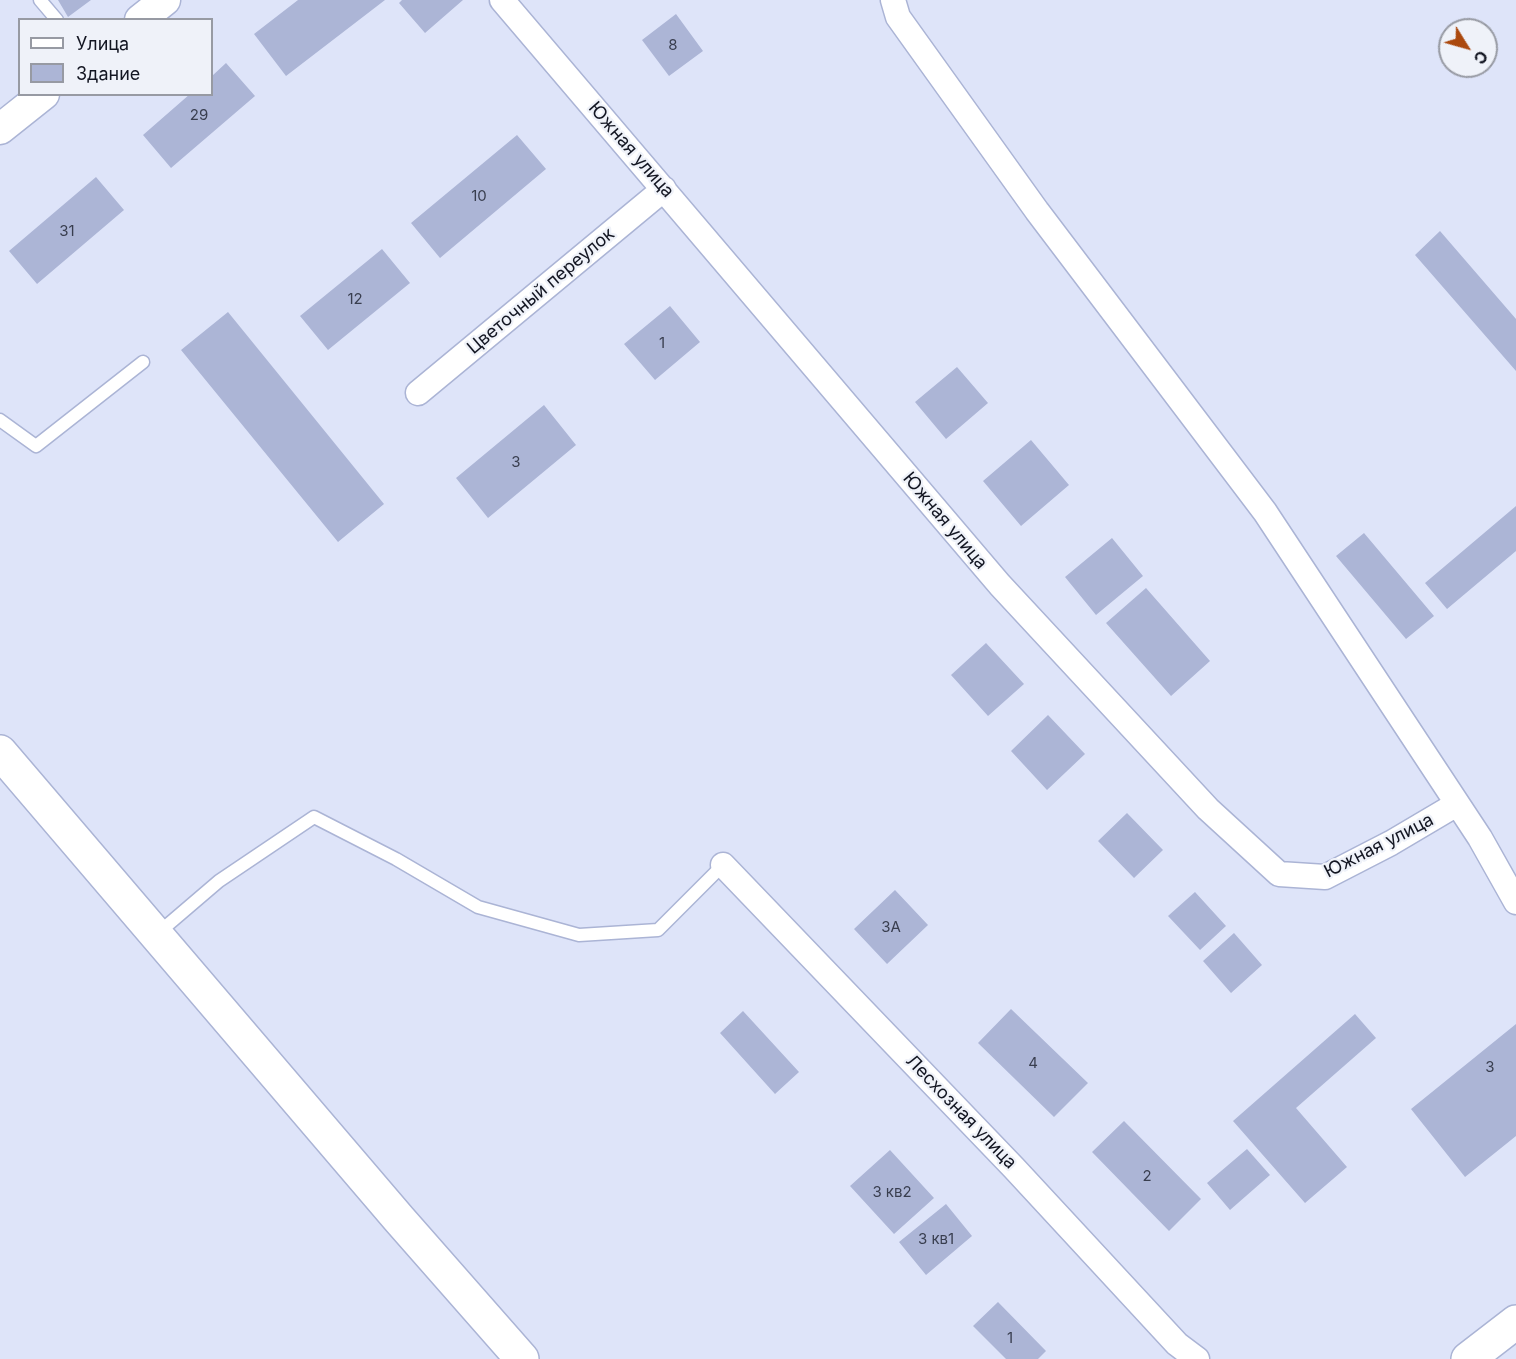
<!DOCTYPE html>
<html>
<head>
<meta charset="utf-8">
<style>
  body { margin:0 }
  #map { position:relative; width:1516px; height:1359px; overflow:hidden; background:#dee4f9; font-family:Inter,sans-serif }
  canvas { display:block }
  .legend { position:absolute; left:18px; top:18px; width:195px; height:78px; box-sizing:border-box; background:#eff2f9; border:2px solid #979aa3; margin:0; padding:8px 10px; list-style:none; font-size:18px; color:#131622 }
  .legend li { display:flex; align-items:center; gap:12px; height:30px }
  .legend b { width:30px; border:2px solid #979aa3 }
  .north { position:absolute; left:1438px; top:18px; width:60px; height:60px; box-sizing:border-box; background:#eff2f9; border:2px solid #979aa3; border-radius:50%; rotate:127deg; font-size:16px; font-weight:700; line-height:24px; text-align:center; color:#131622 }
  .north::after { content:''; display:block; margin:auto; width:21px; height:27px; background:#ab490e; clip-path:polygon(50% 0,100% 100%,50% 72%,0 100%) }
</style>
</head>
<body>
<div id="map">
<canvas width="1516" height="1359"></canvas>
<ul class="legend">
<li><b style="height:8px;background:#fff"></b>Улица</li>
<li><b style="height:16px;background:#acb5d6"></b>Здание</li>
</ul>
<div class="north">С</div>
</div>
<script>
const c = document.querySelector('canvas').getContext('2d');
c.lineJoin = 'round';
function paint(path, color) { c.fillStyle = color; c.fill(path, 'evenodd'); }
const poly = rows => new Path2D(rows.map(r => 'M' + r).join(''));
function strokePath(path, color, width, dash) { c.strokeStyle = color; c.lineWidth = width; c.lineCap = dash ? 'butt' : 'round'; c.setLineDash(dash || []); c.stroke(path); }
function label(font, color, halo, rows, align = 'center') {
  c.font = font + ' Inter,sans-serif'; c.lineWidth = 4.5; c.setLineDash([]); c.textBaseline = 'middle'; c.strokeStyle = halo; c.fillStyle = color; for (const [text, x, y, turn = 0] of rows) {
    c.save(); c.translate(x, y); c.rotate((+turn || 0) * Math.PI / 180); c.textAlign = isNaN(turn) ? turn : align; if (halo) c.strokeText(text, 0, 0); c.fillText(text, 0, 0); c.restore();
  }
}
const building = poly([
  [58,0,91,0,68,17],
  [298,0,385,0,286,76,254,34],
  [402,0,463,0,425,33,399,3],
  [676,14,703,51,669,76,642,40],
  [226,63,255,96,171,168,143,135,190,94,212,94,212,76],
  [517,135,546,169,440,258,411,223],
  [96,177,124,210,37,284,9,251],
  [1440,231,1516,319,1516,371,1415,255],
  [382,249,410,283,328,350,300,316],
  [670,306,700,342,655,380,624,344],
  [228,312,384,504,338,542,181,350],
  [957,367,988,403,946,439,915,402],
  [544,405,576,445,488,518,456,478],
  [1031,440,1069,485,1021,526,983,481],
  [1516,506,1516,551,1447,609,1425,583],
  [1364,533,1434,616,1406,639,1336,556],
  [1112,538,1143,576,1096,615,1065,577],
  [1146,588,1210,661,1171,696,1106,623],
  [986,643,1024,684,988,716,951,675],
  [1048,715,1085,754,1047,790,1011,751],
  [1127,813,1163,850,1134,878,1098,841],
  [895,890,928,925,887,964,854,929],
  [1195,892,1226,926,1200,950,1168,916],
  [1234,933,1262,965,1231,993,1203,961],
  [1011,1009,1088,1083,1054,1117,978,1043],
  [743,1011,799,1072,775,1094,720,1033],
  [1355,1014,1376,1038,1296,1108,1347,1167,1305,1203,1233,1121],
  [1516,1024,1516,1136,1465,1177,1411,1109],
  [1124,1121,1201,1199,1169,1231,1092,1152],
  [1247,1149,1270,1175,1230,1210,1207,1183],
  [890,1150,934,1198,894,1234,850,1186],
  [946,1204,972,1236,926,1275,899,1242],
  [998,1302,1046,1351,1038,1359,1006,1359,973,1326]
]);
const service = poly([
  [40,0,57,20],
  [0,420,36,446,143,362],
  [157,934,219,881,314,817,396,859,478,907,579,935,658,930,723,865]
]);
const minor = poly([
  [502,0,1000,585,1208,809,1279,874,1325,877,1391,843,1457,804],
  [893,0,898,17,1037,211,1265,512,1480,838,1516,902],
  [418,393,664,189],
  [723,865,1014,1168,1177,1344,1197,1359]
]);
const tertiary = poly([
  [140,20,165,0],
  [0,129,44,94]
]);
const secondary = poly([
  [0,752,399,1219,522,1359]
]);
const trunk = poly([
  [1468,1359,1516,1322]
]);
const numberNames = [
  ["8",673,45],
  ["29",199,115],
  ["10",479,196],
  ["31",67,231],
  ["12",355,299],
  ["1",662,343],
  ["3",516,462],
  ["3А",891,927],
  ["4",1033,1063],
  ["3",1490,1067],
  ["2",1147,1176],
  ["3 кв2",892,1192],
  ["3 кв1",936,1239],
  ["1",1010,1338]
];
const streetNames = [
  ["Южная улица",631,150,49],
  ["Цветочный переулок",541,291,-40],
  ["Южная улица",945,521,50],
  ["Южная улица",1379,846,-27],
  ["Лесхозная улица",961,1112,46]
];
paint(building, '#acb5d6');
strokePath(service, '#abb4d5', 15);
strokePath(minor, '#abb4d5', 27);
strokePath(tertiary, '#abb4d5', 33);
strokePath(secondary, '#abb4d5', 36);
strokePath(trunk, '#abb4d5', 36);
strokePath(service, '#fff', 12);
strokePath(minor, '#fff', 24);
strokePath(tertiary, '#fff', 30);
strokePath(secondary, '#fff', 33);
strokePath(trunk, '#fff', 33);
label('15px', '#393e4f', null, numberNames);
label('18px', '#131622', '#eff2f9', streetNames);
</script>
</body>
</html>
